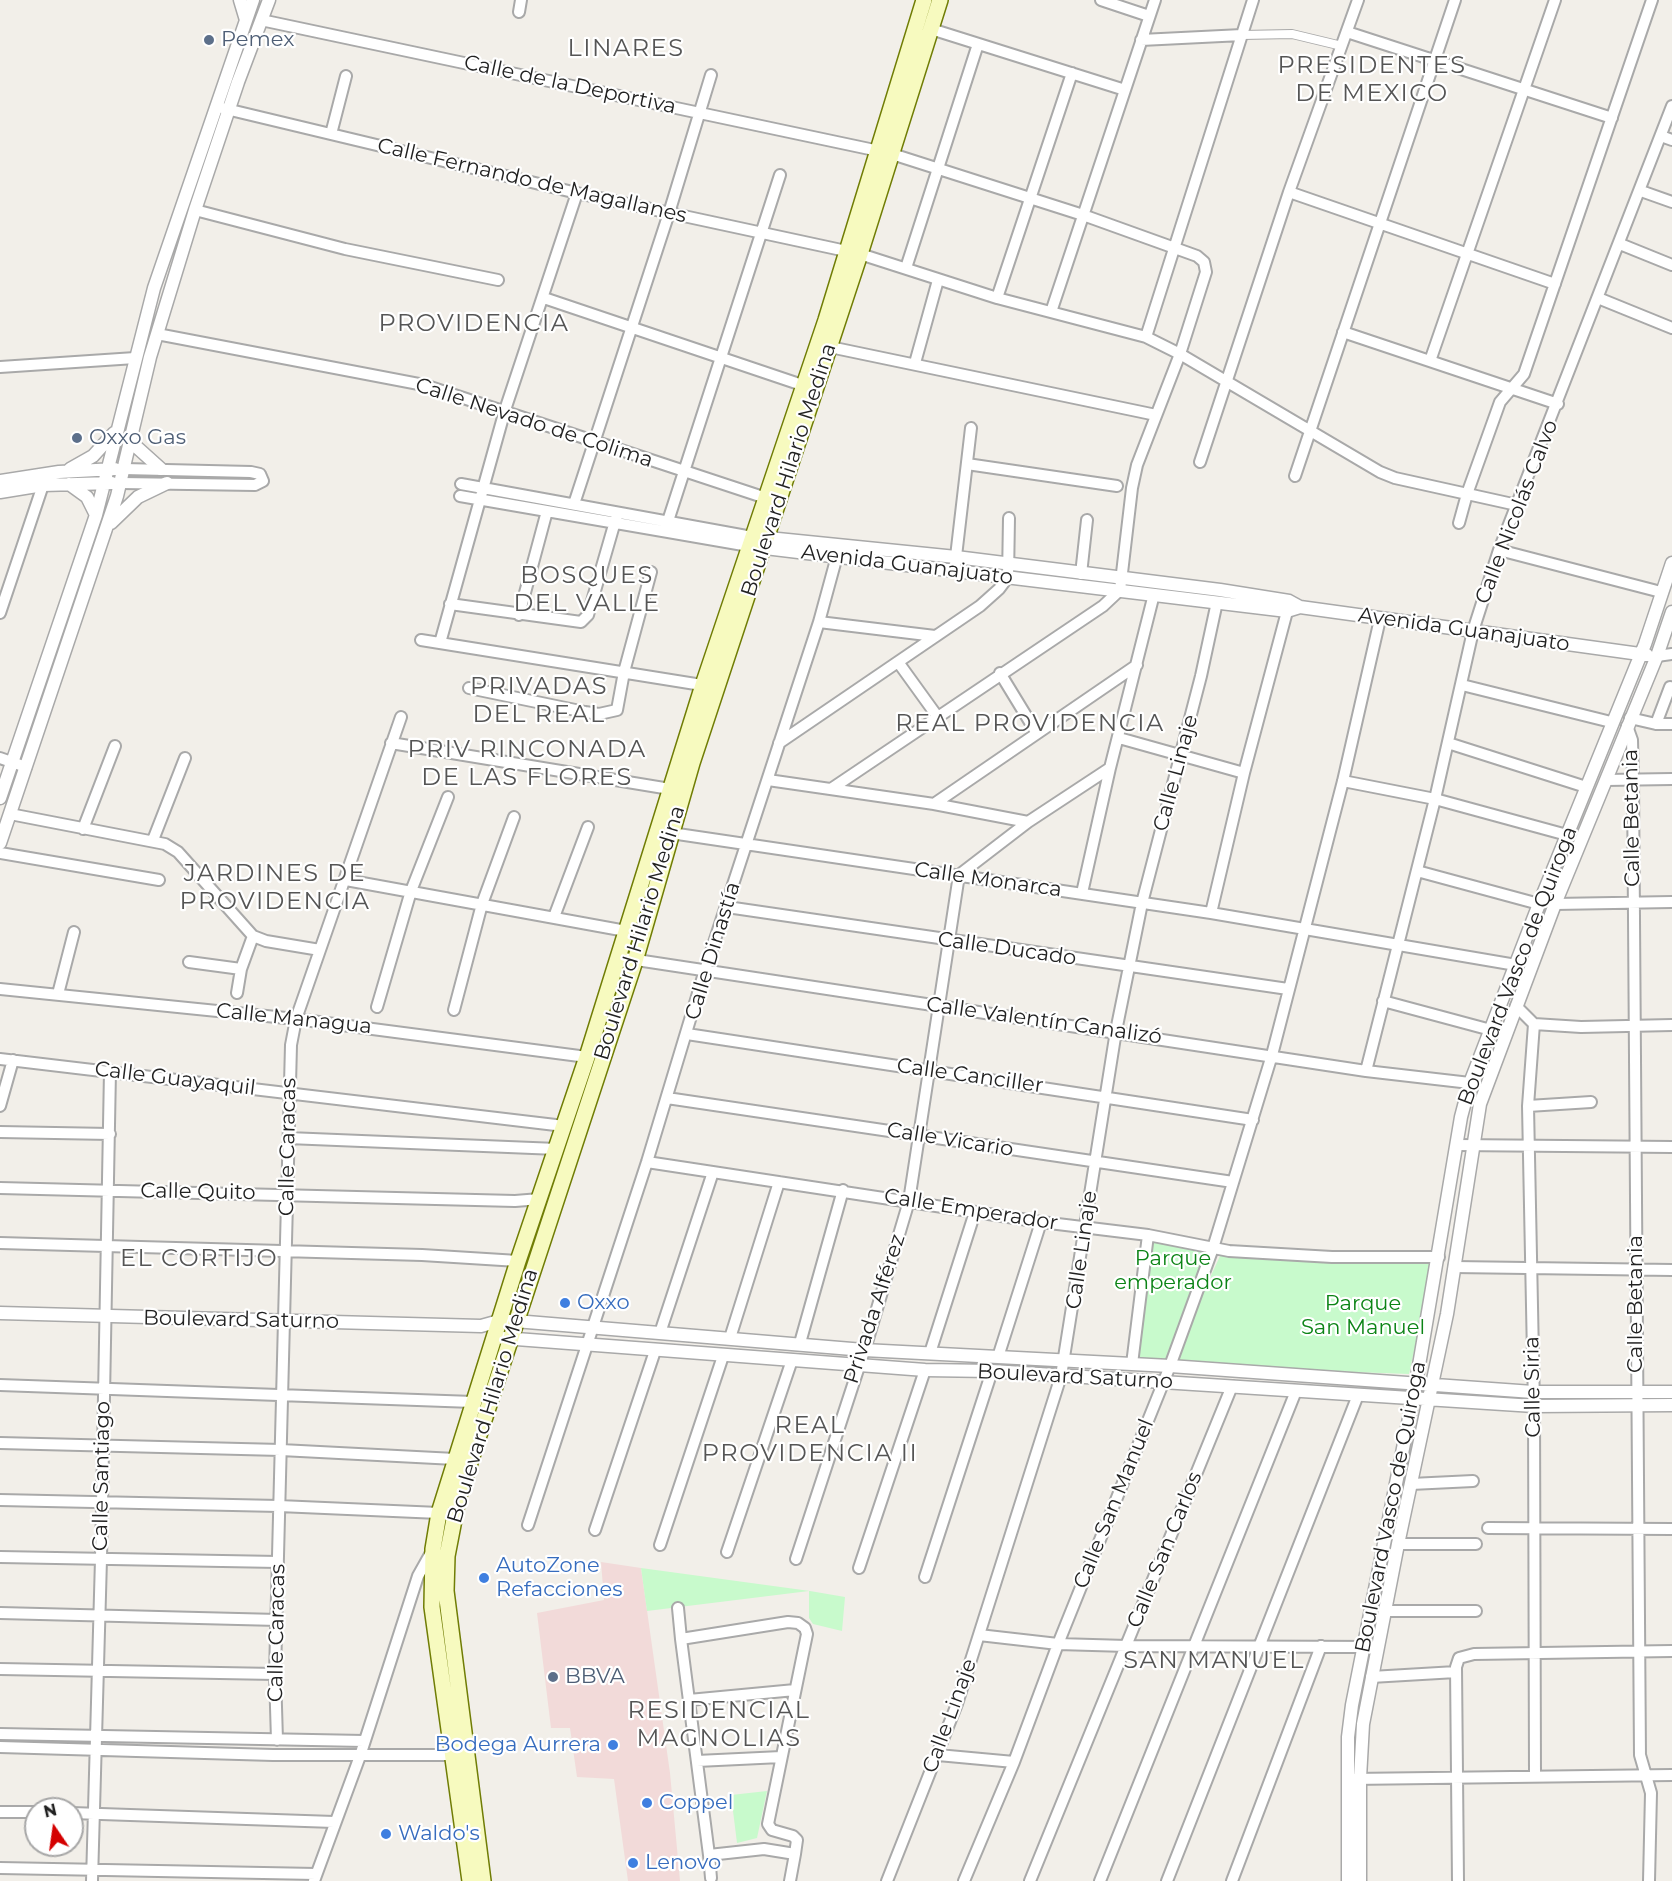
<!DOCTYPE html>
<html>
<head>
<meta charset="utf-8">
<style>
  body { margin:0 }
  #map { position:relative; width:1672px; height:1881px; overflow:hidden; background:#f2efe9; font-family:Montserrat,sans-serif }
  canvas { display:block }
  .north { position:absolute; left:24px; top:1797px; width:60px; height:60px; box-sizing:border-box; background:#fff; border:2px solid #a7a7a7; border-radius:50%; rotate:347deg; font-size:16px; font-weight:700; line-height:24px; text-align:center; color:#222 }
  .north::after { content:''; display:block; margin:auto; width:21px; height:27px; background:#d40000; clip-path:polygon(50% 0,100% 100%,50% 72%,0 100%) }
</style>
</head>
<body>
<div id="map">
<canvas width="1672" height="1881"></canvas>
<div class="north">N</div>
</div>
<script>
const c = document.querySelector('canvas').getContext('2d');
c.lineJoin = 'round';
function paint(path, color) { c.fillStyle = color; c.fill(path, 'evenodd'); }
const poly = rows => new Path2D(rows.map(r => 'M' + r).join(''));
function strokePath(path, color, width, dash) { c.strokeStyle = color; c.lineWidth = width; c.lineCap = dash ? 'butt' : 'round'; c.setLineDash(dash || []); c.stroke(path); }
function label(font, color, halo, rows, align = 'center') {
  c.font = font + ' Montserrat,sans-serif'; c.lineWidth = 4.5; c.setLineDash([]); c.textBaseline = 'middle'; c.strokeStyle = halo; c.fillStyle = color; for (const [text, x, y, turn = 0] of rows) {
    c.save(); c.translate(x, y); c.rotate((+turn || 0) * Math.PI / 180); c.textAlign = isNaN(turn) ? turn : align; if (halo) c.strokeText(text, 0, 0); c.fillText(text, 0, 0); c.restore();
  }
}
const commercial = poly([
  [601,1562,641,1568,670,1773,680,1881,628,1881,614,1779,577,1777,570,1728,551,1728,537,1613,604,1600]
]);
const park = poly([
  [1148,1235,1213,1248,1174,1356,1220,1256,1434,1260,1409,1374,1132,1364],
  [641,1568,810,1591,845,1597,842,1631,813,1624,809,1618,809,1591,647,1611],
  [767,1791,757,1838,737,1843,731,1795]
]);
const pedestrian = poly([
  [1242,35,1292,34,1342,46]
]);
const minor = poly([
  [1101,0,1149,16],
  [519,12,521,0],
  [261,20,879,151],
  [931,29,1125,90],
  [1347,32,1612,118],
  [1141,40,1242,35],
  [222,108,577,193,860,254,997,298,1146,337,1180,354,1380,472,1395,478,1517,505],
  [331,134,346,76],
  [1661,136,1672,140],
  [1641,191,1672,202],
  [1289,192,1555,284],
  [195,210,345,249,498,280],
  [1620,244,1672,265],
  [906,268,978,44],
  [544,298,805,386],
  [997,298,1072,73],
  [1598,298,1672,328],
  [1051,312,1155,0],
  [1343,332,1558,404],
  [157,334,424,385,766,498],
  [1146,337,1253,0],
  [830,347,1156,415],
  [1430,361,1555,0],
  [915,363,938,280],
  [0,367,135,358],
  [1200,462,1289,192,1358,0],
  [967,464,1117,486],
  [1295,476,1455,0],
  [121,483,255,485,263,481,260,474,251,472,124,469],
  [461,484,752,537],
  [460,496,749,546],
  [574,504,669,213,711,75],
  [668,521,780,175],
  [1459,523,1467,494,1500,402,1524,374,1652,0],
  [1499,550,1661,592],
  [955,565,971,428],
  [1081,574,1087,520],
  [450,604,581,622,588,615,616,518],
  [0,613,43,485],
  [519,615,547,511],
  [819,622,935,636],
  [421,640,708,686],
  [440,643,505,410,577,193],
  [1657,656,1672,654],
  [898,662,937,716],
  [1000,673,1036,732],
  [1462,685,1611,722],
  [469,688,585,712,599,714,617,710,624,672,651,572],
  [1630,718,1656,724,1672,724],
  [1656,724,1670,687],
  [1627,726,1632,740,1633,779,1640,1755,1651,1793,1649,1881],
  [1119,738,1244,773],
  [391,743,670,789],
  [779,743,980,606,999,589,1008,577,1009,518],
  [1448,743,1586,787],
  [0,758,26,767],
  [768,780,934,804,1028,822],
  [1606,780,1672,779],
  [1343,781,1435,799,1567,835],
  [831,789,1103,606,1120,590,1132,488,1137,465,1180,354,1206,272,1204,262,1197,256,1083,215,892,154],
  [934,804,1137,665],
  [10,814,165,844,178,852,253,936,266,941,320,950],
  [83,829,115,746],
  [671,833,1211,913,1516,965],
  [153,840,185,758],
  [0,853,159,880],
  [1417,871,1539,904],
  [346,880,626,931],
  [1082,893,1110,768,1154,594],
  [1555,904,1672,902],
  [727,907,1288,989],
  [1211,913,1244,773,1289,604],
  [554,917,588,827],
  [617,957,1366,1071,1470,1083],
  [189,962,241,969],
  [0,989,296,1019,587,1057],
  [237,993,241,969,253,936],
  [58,994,74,932],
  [1383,1001,1491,1030],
  [1516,1006,1534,1024,1528,1106,1534,1406,1535,1776],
  [377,1007,411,891,448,797],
  [454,1010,482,904,514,817],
  [1534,1024,1581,1027,1672,1025],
  [687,1034,1253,1120],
  [0,1059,564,1126],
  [1366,1071,1435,799,1473,631,1499,550,1672,106],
  [667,1098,1233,1182],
  [0,1106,13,1060],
  [1528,1106,1591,1102],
  [0,1132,110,1134],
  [288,1138,557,1149],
  [1457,1145,1672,1147],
  [647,1162,1041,1222,1148,1235,1229,1251,1332,1257,1439,1257],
  [0,1188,515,1201,540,1199],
  [0,1243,422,1255,518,1261],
  [1454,1267,1672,1270],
  [660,1333,713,1172],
  [730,1338,779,1182],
  [800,1343,843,1190],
  [930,1353,975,1212],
  [998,1357,1041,1222],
  [1132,1364,1148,1235],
  [0,1385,473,1402],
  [0,1443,281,1450,455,1459],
  [1411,1484,1473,1481],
  [0,1500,279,1506,439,1513],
  [528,1525,647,1162,705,970,819,622,837,556],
  [1488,1528,1672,1529],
  [595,1530,655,1351],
  [1398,1544,1476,1544],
  [660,1545,723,1356],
  [727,1552,792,1360],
  [0,1557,278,1562],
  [796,1559,868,1339,909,1201,959,875,1028,822,1110,768],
  [859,1568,925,1370],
  [925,1577,992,1371],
  [678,1608,681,1639],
  [1385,1611,1476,1611],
  [0,1613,278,1620],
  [979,1635,1058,1644,1127,1646,1377,1647],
  [0,1669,275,1674],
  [1371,1677,1456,1672],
  [689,1700,795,1690],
  [0,1734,364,1741],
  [277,1740,275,1674,291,1045,296,1019,401,717],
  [0,1747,273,1755,453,1755],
  [938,1755,1014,1762],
  [697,1761,781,1757],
  [1351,1779,1672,1775],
  [0,1812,36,1812],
  [72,1813,334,1822],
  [709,1855,711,1878],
  [0,1868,316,1874],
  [92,1881,101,1559,110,1071],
  [314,1881,360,1756,418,1576,432,1551],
  [790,1881,795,1854,797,1840,793,1836,772,1830,768,1824,807,1634,805,1628,798,1623,788,1622,681,1639,709,1855,764,1849,795,1854],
  [887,1881,957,1704,1061,1376,1116,1031,1142,903,1201,676,1217,602],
  [964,1881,1014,1762,1058,1644,1170,1366,1213,1248,1272,1055,1343,781,1380,619],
  [1030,1881,1232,1386],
  [1100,1881,1296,1391],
  [1167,1881,1358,1395],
  [1232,1881,1321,1646],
  [1458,1881,1456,1667,1459,1658,1474,1654,1672,1651]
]);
const tertiary = poly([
  [240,0,246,20],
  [131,442,161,469],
  [70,469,93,456,114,433],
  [0,481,59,472,115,469],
  [69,484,87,497,96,515],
  [0,492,43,485,112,483],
  [111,523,138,497,167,483],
  [758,537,956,557,1220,590,1289,601,1300,607,1647,655],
  [757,547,1287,611,1300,607],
  [0,798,96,515,154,288,253,0],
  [0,843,117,496,150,357,195,210,238,82,269,0],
  [0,1313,481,1326,499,1321,515,1321,864,1350,1170,1366,1533,1392,1672,1392],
  [503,1338,925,1370,992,1371,1534,1406,1672,1405],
  [1348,1881,1348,1737,1352,1705,1416,1383,1461,1117,1470,1083,1539,904,1645,644,1672,563],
  [1360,1881,1360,1778,1363,1724,1398,1544,1447,1314,1480,1104,1555,904,1657,656,1672,612]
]);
const secondary = poly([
  [470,1881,432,1607,433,1549,439,1513,518,1261,587,1057,703,685,826,320,924,0],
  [483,1881,446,1591,447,1556,458,1499,635,961,692,763,860,254,940,0]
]);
const markers = [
  [209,40,6,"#5c6f8a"],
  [77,438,6,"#5c6f8a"],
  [565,1303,6,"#3f7fe0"],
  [484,1578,6,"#3f7fe0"],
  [553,1677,6,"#5c6f8a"],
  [613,1745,6,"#3f7fe0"],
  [647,1803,6,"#3f7fe0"],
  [386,1834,6,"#3f7fe0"],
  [633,1863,6,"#3f7fe0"]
];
const serviceNames = [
  ["Pemex",221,40],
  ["Oxxo Gas",89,438],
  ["BBVA",565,1677]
];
const streetNames = [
  ["Calle de la Deportiva",570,85,12],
  ["Calle Fernando de Magallanes",532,181,13],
  ["Calle Nevado de Colima",534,423,18],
  ["Boulevard Hilario Medina",789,470,-72],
  ["Calle Nicolás Calvo",1517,512,-69],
  ["Avenida Guanajuato",907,565,7],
  ["Avenida Guanajuato",1464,630,8],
  ["Calle Linaje",1176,773,-75],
  ["Calle Betania",1632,818,-91],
  ["Calle Monarca",988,880,8],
  ["Boulevard Hilario Medina",640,933,-73],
  ["Calle Ducado",1007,949,8],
  ["Calle Dinastía",713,951,-73],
  ["Boulevard Vasco de Quiroga",1518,966,-69],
  ["Calle Managua",294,1019,6],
  ["Calle Valentín Canalizó",1044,1021,8],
  ["Calle Canciller",970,1076,8],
  ["Calle Guayaquil",175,1079,7],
  ["Calle Vicario",950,1140,9],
  ["Calle Caracas",288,1147,-89],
  ["Calle Quito",198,1192,1],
  ["Calle Emperador",971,1210,9],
  ["Calle Linaje",1082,1250,-82],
  ["Calle Betania",1636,1304,-90],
  ["Privada Alférez",875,1309,-72],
  ["Boulevard Saturno",241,1320,1],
  ["Boulevard Saturno",1075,1377,3],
  ["Calle Siria",1533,1387,-91],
  ["Boulevard Hilario Medina",493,1396,-73],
  ["Calle Santiago",102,1476,-89],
  ["Calle San Manuel",1114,1504,-68],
  ["Boulevard Vasco de Quiroga",1391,1507,-79],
  ["Calle San Carlos",1165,1550,-68],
  ["Calle Caracas",277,1633,-89],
  ["Calle Linaje",950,1716,-70]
];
const parkNames = [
  ["Parque",1173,1259],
  ["emperador",1173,1283],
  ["Parque",1363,1304],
  ["San Manuel",1363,1328]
];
const shopNames = [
  ["Oxxo",577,1303],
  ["AutoZone",496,1566],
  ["Refacciones",496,1590],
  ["Bodega Aurrera",601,1745,"right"],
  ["Coppel",659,1803],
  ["Waldo's",398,1834],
  ["Lenovo",645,1863]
];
const quarterNames = [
  ["LINARES",626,49],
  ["PRESIDENTES",1372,66],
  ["DE MEXICO",1372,94],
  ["PROVIDENCIA",474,324],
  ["BOSQUES",587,576],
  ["DEL VALLE",587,604],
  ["PRIVADAS",539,687],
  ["DEL REAL",539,715],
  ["REAL PROVIDENCIA",1030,724],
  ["PRIV RINCONADA",527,750],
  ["DE LAS FLORES",527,778],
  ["JARDINES DE",275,874],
  ["PROVIDENCIA",275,902],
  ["EL CORTIJO",199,1259],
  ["REAL",810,1426],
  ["PROVIDENCIA II",810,1454],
  ["SAN MANUEL",1214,1661],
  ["RESIDENCIAL",719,1711],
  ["MAGNOLIAS",719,1739]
];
paint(commercial, '#f2dad9');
paint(park, '#c8facc');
strokePath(pedestrian, '#a9a9a9', 10);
strokePath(minor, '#a9a9a9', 14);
strokePath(tertiary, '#a9a9a9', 15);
strokePath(secondary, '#707d05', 18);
strokePath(pedestrian, '#fff', 8);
strokePath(minor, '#fff', 10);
strokePath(tertiary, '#fff', 12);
strokePath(secondary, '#f7fabf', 15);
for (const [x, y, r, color] of markers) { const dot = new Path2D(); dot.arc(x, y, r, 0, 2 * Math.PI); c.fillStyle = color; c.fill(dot); strokePath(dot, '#fff', 2); }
label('21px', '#4e5e75', '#fff', serviceNames, 'left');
label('21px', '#222', '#fff', streetNames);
label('21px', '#0c8416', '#fff', parkNames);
label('21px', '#366cbe', '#fff', shopNames, 'left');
c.letterSpacing = '1.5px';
label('24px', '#555', '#fff', quarterNames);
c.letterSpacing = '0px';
</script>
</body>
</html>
